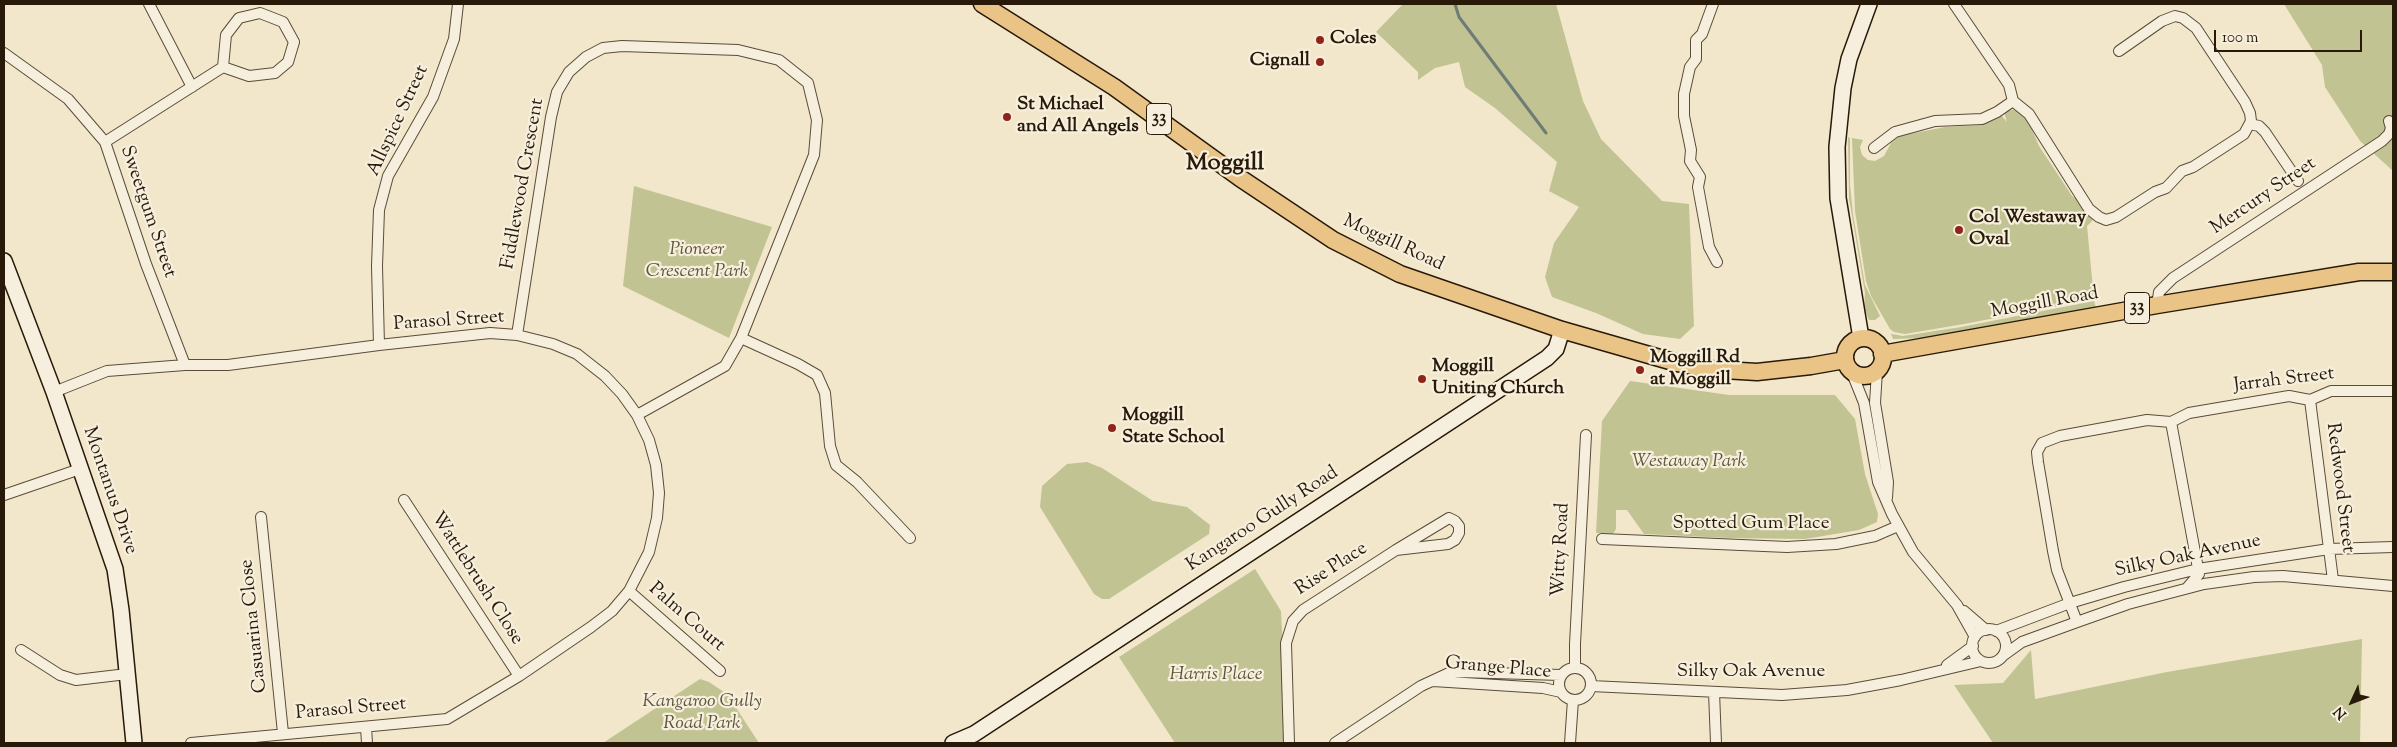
<!DOCTYPE html>
<html>
<head>
<meta charset="utf-8">
<style>
  body { margin:0 }
  #map { position:relative; width:2397px; height:747px; overflow:hidden; background:#f2e7cb; font-family:"Sorts Mill Goudy",serif }
  canvas { display:block }
  .frame { position:absolute; inset:0; border:5px solid #281908; pointer-events:none }
  .north { position:absolute; left:2327px; top:677px; width:50px; height:50px; -webkit-text-stroke:4px #f7efdd; paint-order:stroke; rotate:227deg; font-size:14px; font-weight:700; line-height:20px; text-align:center; color:#281908 }
  .north::after { content:''; display:block; margin:auto; width:18px; height:22px; background:#281908; clip-path:polygon(50% 0,100% 100%,50% 72%,0 100%) }
  .scale { position:absolute; left:2214px; top:30px; width:148px; height:22px; box-sizing:border-box; border:2px solid #281908; border-top:0; padding-left:6px; font-size:15px; line-height:18px; white-space:nowrap; color:#281908; -webkit-text-stroke:4px #f7efdd; paint-order:stroke }
</style>
</head>
<body>
<div id="map">
<canvas width="2397" height="747"></canvas>
<div class="frame"></div>
<div class="north">N</div>
<div class="scale">100 m</div>
</div>
<script>
const c = document.querySelector('canvas').getContext('2d');
c.lineJoin = 'round';
function paint(path, color) { c.fillStyle = color; c.fill(path, 'evenodd'); }
const poly = rows => new Path2D(rows.map(r => 'M' + r).join(''));
function strokePath(path, color, width, dash) { c.strokeStyle = color; c.lineWidth = width; c.lineCap = dash ? 'butt' : 'round'; c.setLineDash(dash || []); c.stroke(path); }
function label(font, color, halo, rows, align = 'center') {
  c.font = font + ' "Sorts Mill Goudy",serif'; c.lineWidth = 4.5; c.setLineDash([]); c.textBaseline = 'middle'; c.strokeStyle = halo; c.fillStyle = color; for (const [text, x, y, turn = 0] of rows) {
    c.save(); c.translate(x, y); c.rotate((+turn || 0) * Math.PI / 180); c.textAlign = isNaN(turn) ? turn : align; if (halo) c.strokeText(text, 0, 0); c.fillText(text, 0, 0); c.restore();
  }
}
const green = poly([
  [1403,4,1556,4,1583,101,1601,139,1662,201,1689,204,1694,326,1680,339,1643,334,1596,313,1552,297,1545,277,1554,243,1579,207,1549,191,1557,162,1495,108,1465,87,1459,62,1435,68,1418,80,1418,72,1376,32],
  [2284,4,2393,4,2393,171,2360,141,2325,87,2322,65],
  [2016,109,2027,117,2039,146,2072,196,2078,200,2085,210,2081,214,2087,213,2093,220,2087,226,2094,299,1964,324,1905,334,1894,332,1890,329,1871,296,1866,281,1855,211,1852,138,1863,140,1860,147,1862,155,1868,160,1875,161,1884,156,1891,143,1899,136,1945,127,1983,125,2000,114,2007,122,2004,112],
  [1848,137,1850,138,1850,184,1853,214,1865,285,1880,316,1875,320,1869,320,1864,308,1865,293,1849,198],
  [634,186,772,227,729,338,623,286],
  [2094,301,2096,308,1925,338,1893,339,1891,334,1903,336,1961,327],
  [1630,381,1729,395,1835,395,1855,419,1865,474,1878,514,1877,522,1859,530,1805,539,1729,538,1644,534,1627,510,1616,510,1616,529,1613,534,1596,533,1602,421],
  [1087,462,1102,468,1153,501,1187,507,1210,525,1209,534,1109,599,1102,599,1094,594,1040,507,1042,486,1067,464],
  [1255,569,1281,611,1284,673,1283,743,1175,743,1119,657],
  [2362,639,2360,743,1993,743,1954,685,2003,683,2031,650,2035,699,2167,672],
  [700,679,709,682,727,694,759,743,603,743]
]);
const stream = poly([
  [1455,4,1459,17,1546,133]
]);
const street = poly([
  [149,4,192,87],
  [1713,4,1702,34,1696,40,1696,59,1690,67,1684,94,1684,116,1691,150,1690,161,1700,177,1698,187,1709,247,1717,262],
  [1954,4,2009,85,2013,101,2029,114,2089,209,2099,217,2106,220,2116,217,2155,192,2166,188,2182,171,2193,167,2244,134,2251,121,2250,113,2245,102,2196,28,2183,18,2175,16,2162,21,2119,51],
  [4,53,68,99,105,142,146,264,185,365],
  [2250,124,2259,126,2265,132,2298,181],
  [105,142,223,67,249,76,275,73,288,62,294,42,283,22,260,13,239,18,226,35,223,67],
  [1874,148,1895,132,1935,121,1982,119,1997,112,2013,101],
  [2157,305,2159,292,2173,278,2382,141,2389,134,2391,128,2389,121],
  [517,335,551,117,557,92,569,72,586,57,603,48,622,46,738,50,779,60,808,83,817,120,814,155,741,338,725,366,637,415],
  [741,338,798,364,817,375,825,393,830,446,836,465,857,482,910,538],
  [379,345,377,266,379,210,388,176,433,97,454,39,458,4],
  [1877,371,1875,403,1888,482,1887,498],
  [1852,373,1864,403,1878,482,1892,514,1913,552,1957,605,1975,637],
  [54,392,107,371,185,365,228,365,379,345,490,333,517,335,553,344,577,354,605,376,622,394,637,415,649,440,656,465,659,493,657,518,649,552,629,591,612,611,591,627,519,676,447,719,191,743],
  [2310,400,2333,580],
  [2171,422,2199,574,2187,588],
  [4,495,80,469],
  [404,500,519,676],
  [261,517,283,733],
  [1449,518,1455,521,1459,526,1459,533,1455,540,1448,544,1396,550,1449,518],
  [1602,539,1787,547,1836,544,1875,536,1898,526],
  [629,591,720,671],
  [1964,611,1986,630],
  [2077,622,2057,570,2053,551,2038,462,2037,452,2042,443,2060,436,2147,420,2171,422,2189,413,2289,396,2310,400,2331,391,2393,391],
  '1972 646a17 17 0 1 1 34 0a17 17 0 1 1-34 0Z',
  [1996,631,2070,603,2124,587,2198,569,2329,549,2393,547],
  [21,650,60,675,76,680,127,674],
  [2004,655,2022,642,2077,622,2128,604,2204,584,2254,577,2283,576,2393,586],
  [1947,665,1973,646],
  [1575,667,1575,644,1586,435],
  '1559 684a16 16 0 1 1 32 0a16 16 0 1 1-32 0Z',
  [1433,681,1543,688,1561,692],
  [1591,686,1782,695,1847,690,1901,680,1981,661],
  [1714,692,1716,743],
  [366,727,367,743],
  [1289,743,1286,643,1293,621,1303,610,1396,550],
  [1335,743,1421,686,1449,673,1459,672,1561,675],
  [1570,743,1573,700]
]);
const secondary = poly([
  [4,261,54,392,115,569,121,610,134,743],
  [1861,338,1838,198,1837,147,1843,88,1849,59,1869,4],
  [953,743,974,734,1547,358,1556,349,1562,330]
]);
const primary = poly([
  [982,4,1114,87,1240,178,1333,240,1400,274,1562,330,1677,363,1707,369,1757,372,1811,366,1845,360],
  '1845 357a19 19 0 1 1 38 0a19 19 0 1 1-38 0Z',
  [1882,354,2157,305,2359,272,2393,272]
]);
const markers = [
  [1320,40,5,"#8f2418"],
  [1320,62,5,"#8f2418"],
  [1007,117,5,"#8f2418"],
  [1959,230,5,"#8f2418"],
  [1640,370,5,"#8f2418"],
  [1422,379,5,"#8f2418"],
  [1112,428,5,"#8f2418"]
];
const shields = [
  [1159,119,25],
  [2137,308,25]
];
const shieldNames = [
  ["33",1159,119],
  ["33",2137,308]
];
const poiNames = [
  ["Coles",1330,40],
  ["Cignall",1310,62,"right"],
  ["St Michael",1017,106],
  ["and All Angels",1017,128],
  ["Col Westaway",1969,219],
  ["Oval",1969,241],
  ["Moggill Rd",1650,359],
  ["at Moggill",1650,381],
  ["Moggill",1432,368],
  ["Uniting Church",1432,390],
  ["Moggill",1122,417],
  ["State School",1122,439]
];
const streetNames = [
  ["Allspice Street",399,121,-65],
  ["Fiddlewood Crescent",524,184,-80],
  ["Mercury Street",2264,197,-34],
  ["Sweetgum Street",147,212,71],
  ["Moggill Road",1393,244,25],
  ["Moggill Road",2045,304,-10],
  ["Parasol Street",449,322,-4],
  ["Jarrah Street",2284,381,-7],
  ["Redwood Street",2339,488,83],
  ["Montanus Drive",109,491,71],
  ["Kangaroo Gully Road",1263,520,-33],
  ["Spotted Gum Place",1751,525],
  ["Witty Road",1562,550,-87],
  ["Silky Oak Avenue",2188,557,-12],
  ["Rise Place",1332,570,-33],
  ["Wattlebrush Close",476,579,57],
  ["Palm Court",686,618,41],
  ["Casuarina Close",255,626,-96],
  ["Grange Place",1498,669,5],
  ["Silky Oak Avenue",1751,673],
  ["Parasol Street",351,710,-5]
];
const parkNames = [
  ["Pioneer",697,251],
  ["Crescent Park",697,273],
  ["Westaway Park",1689,463],
  ["Harris Place",1216,676],
  ["Kangaroo Gully",702,703],
  ["Road Park",702,725]
];
const districtNames = [
  ["Moggill",1225,165]
];
paint(green, '#c1c393');
strokePath(stream, '#6e7c76', 3);
strokePath(street, '#5a4c39', 12);
strokePath(secondary, '#281908', 18);
strokePath(primary, '#281908', 19);
strokePath(street, '#f7efdd', 10);
strokePath(secondary, '#f7efdd', 15);
strokePath(primary, '#e9c486', 16);
for (const [x, y, r, color] of markers) { const dot = new Path2D(); dot.arc(x, y, r, 0, 2 * Math.PI); c.fillStyle = color; c.fill(dot); strokePath(dot, '#f7efdd', 2); }
for (const [x, y, w] of shields) { const box = new Path2D(); box.roundRect(x - w / 2, y - 15.5, w, 31, 4); c.fillStyle = '#f7efdd'; c.fill(box); strokePath(box, '#281908', 1); }
label('bold 18px', '#281908', null, shieldNames);
label('bold 19px', '#281908', '#f7efdd', poiNames, 'left');
label('19px', '#281908', '#f7efdd', streetNames);
label('italic 19px', '#5e5439', '#f7efdd', parkNames);
label('bold 24px', '#281908', '#f7efdd', districtNames);
</script>
</body>
</html>
